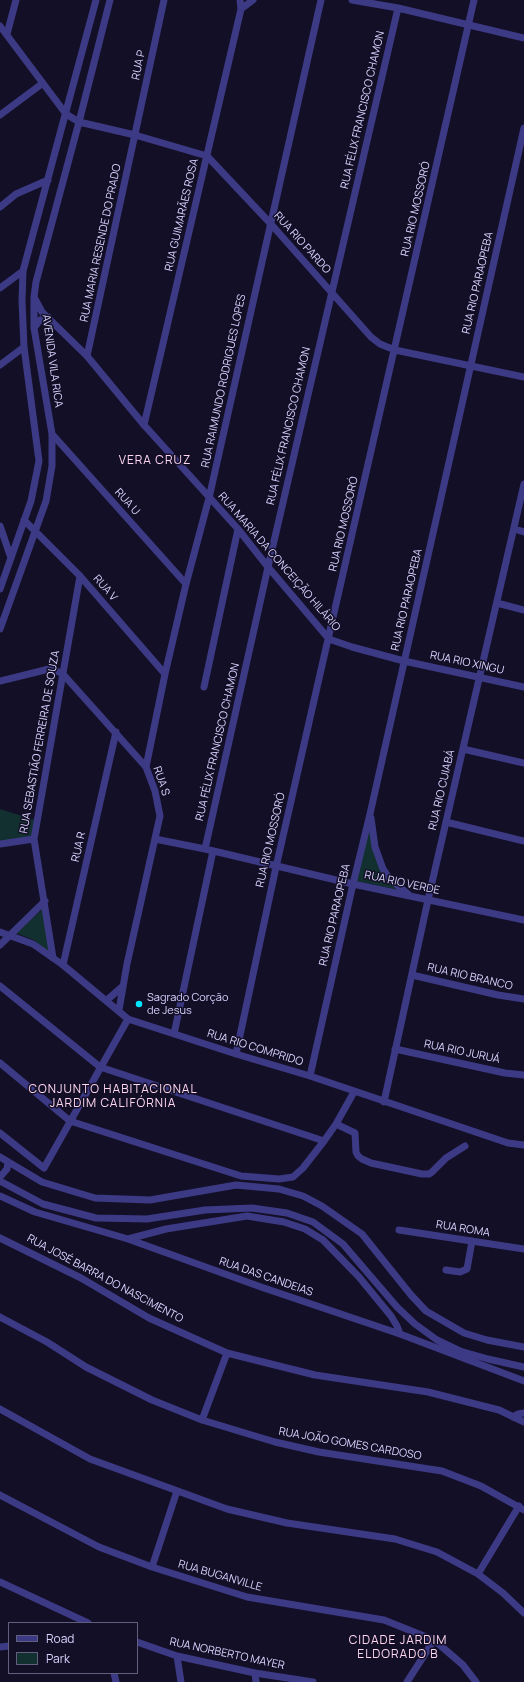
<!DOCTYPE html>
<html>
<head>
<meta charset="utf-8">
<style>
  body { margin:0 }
  #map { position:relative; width:524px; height:1682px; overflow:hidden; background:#130f26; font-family:Manrope,sans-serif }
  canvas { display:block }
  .legend { position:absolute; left:8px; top:1622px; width:130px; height:52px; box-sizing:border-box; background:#130f26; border:1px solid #625e7d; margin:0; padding:5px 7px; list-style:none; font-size:12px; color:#d9d4ff }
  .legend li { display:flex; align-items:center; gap:8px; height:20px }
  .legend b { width:20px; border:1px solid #625e7d }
</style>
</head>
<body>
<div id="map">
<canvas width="524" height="1682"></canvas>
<ul class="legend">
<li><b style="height:5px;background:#3d3a85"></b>Road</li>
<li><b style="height:11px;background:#12302f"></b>Park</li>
</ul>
</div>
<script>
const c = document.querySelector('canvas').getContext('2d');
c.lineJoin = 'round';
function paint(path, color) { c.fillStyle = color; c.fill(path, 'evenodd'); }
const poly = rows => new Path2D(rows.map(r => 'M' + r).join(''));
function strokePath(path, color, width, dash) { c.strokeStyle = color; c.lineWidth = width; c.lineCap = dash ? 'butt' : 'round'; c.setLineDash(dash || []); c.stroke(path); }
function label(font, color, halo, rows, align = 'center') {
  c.font = font + ' Manrope,sans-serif'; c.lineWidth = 3; c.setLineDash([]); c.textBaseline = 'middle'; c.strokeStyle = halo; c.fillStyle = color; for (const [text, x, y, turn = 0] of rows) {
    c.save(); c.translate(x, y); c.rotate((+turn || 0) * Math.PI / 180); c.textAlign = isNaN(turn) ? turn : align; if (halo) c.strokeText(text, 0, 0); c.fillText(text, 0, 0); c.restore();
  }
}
const green = poly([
  [0,809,35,820,32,838,0,841],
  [369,825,373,849,399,890,356,881],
  [46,906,51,955,34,940,16,933]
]);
const minor = poly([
  [352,0,398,8,524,38],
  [241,9,253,0],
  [0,26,66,114,79,122,135,135,207,156,270,223,371,337,380,344,395,350,524,377],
  [7,34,16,0],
  [0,115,43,83],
  [0,207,16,194,48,180],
  [0,288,23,271],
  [34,297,42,312,87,356,144,425,238,529,268,567,329,639,352,647,404,661,524,687],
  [34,328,40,320,48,317],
  [87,356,164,0],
  [0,365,24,347],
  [144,425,241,9,240,0],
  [52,434,186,584],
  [24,520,80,576,165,674],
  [0,526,11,558],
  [514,529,524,532],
  [0,589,31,501,39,461,24,347,22,301,23,271,96,0],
  [497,603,524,610],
  [0,629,46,501,52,466,52,434,34,328,34,297,36,282,79,122,110,0],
  [0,681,49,669,62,673,146,767,155,791,160,816,127,964,119,1010],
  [204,687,238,529],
  [463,749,524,763],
  [146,767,165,674,186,584,209,498,321,0],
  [371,818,375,847,383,869,389,878,409,895],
  [446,822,524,841],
  [155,839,205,849,353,884,524,920],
  [0,844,34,839],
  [205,849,268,567,398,8],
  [0,932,33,944,63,965,128,1019,236,1054,310,1076,508,1143,524,1145],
  [0,945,45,901],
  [53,958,34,839,80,576],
  [63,965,116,732],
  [412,975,498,995,524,999],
  [0,986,100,1067,324,1141],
  [107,1000,122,987],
  [174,1034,213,851],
  [395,1049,505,1073,524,1075],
  [236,1054,276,867,474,0],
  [0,1063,70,1121,241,1176,279,1179,293,1177,303,1168,324,1141,336,1124,354,1092],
  [310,1076,353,884,370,814,524,128],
  [384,1102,428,900,524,484],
  [336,1124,355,1133,356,1152,358,1156,362,1159,371,1163,422,1174,429,1174,432,1172,446,1158,465,1146],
  [0,1133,44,1168,128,1019],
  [0,1157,42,1182,95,1198,150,1200,236,1185,279,1189,303,1196,322,1206,362,1234,411,1295,426,1311,464,1333,487,1340,524,1347],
  [0,1177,7,1169,8,1162],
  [0,1181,43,1204,96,1218,147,1219,205,1210,252,1208,287,1213,313,1222,343,1244,397,1307,415,1324,437,1340,460,1351,488,1359,524,1367],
  [0,1196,35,1212,128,1239,261,1287,400,1334,524,1381],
  [399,1230,524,1249],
  [0,1238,81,1278,149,1318,227,1353,315,1375,428,1392,499,1410,524,1422],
  [128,1239,166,1229,247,1216,284,1222,305,1229,323,1240,359,1277,391,1316,397,1326,400,1334],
  [446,1270,460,1272,467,1269,472,1241],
  [0,1317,47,1342,86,1367,152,1400,202,1420,275,1442,319,1452,442,1471,481,1486,524,1510],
  [0,1409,90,1459,227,1509,287,1523,395,1539,437,1552,478,1574,503,1593,524,1613],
  [513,1417,518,1414,524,1413],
  [202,1420,227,1353],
  [0,1495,99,1547,152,1567,247,1597,384,1620,434,1640,463,1665,476,1682],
  [152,1567,177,1491],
  [478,1574,519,1506],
  [0,1582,88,1623],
  [137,1642,177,1656,255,1673,313,1682],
  [0,1647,9,1646],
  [177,1656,181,1682],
  [114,1673,116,1682],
  [255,1673,256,1682],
  [407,1682,434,1640]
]);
const markers = [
  [139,1004,4,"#00e5ff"]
];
const streetNames = [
  ["RUA P",139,65,-78],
  ["RUA FÉLIX FRANCISCO CHAMON",363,110,-77],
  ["RUA RIO MOSSORÓ",416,209,-77],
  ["RUA GUIMARÃES ROSA",182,215,-77],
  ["RUA MARIA RESENDE DO PRADO",101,243,-78],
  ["RUA RIO PARDO",302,243,48],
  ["RUA RIO PARAOPEBA",478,283,-77],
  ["AVENIDA VILA RICA",52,361,82],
  ["RUA RAIMUNDO RODRIGUES LOPES",224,381,-78],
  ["RUA FÉLIX FRANCISCO CHAMON",289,426,-77],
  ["RUA U",127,502,48],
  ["RUA RIO MOSSORÓ",344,524,-77],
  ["RUA MARIA DA CONCEIÇÃO HILÁRIO",279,562,49],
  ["RUA V",105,588,49],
  ["RUA RIO PARAOPEBA",407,600,-77],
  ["RUA RIO XINGU",467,663,12],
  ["RUA SEBASTIÃO FERREIRA DE SOUZA",40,742,-80],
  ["RUA FÉLIX FRANCISCO CHAMON",218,742,-77],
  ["RUA S",161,781,71],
  ["RUA RIO CUIABÁ",442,790,-77],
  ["RUA RIO MOSSORÓ",271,840,-77],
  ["RUA R",79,847,-77],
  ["RUA RIO VERDE",402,883,12],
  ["RUA RIO PARAOPEBA",335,915,-77],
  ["RUA RIO BRANCO",470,977,13],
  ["RUA RIO COMPRIDO",255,1048,17],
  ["RUA RIO JURUÁ",462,1052,12],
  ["RUA ROMA",463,1229,9],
  ["RUA DAS CANDEIAS",266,1277,19],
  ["RUA JOSÉ BARRA DO NASCIMENTO",105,1279,28],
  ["RUA JOÃO GOMES CARDOSO",350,1444,10],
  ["RUA BUGANVILLE",220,1576,16],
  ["RUA NORBERTO MAYER",227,1654,12]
];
const poiNames = [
  ["Sagrado Corção",147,998],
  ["de Jesus",147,1011]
];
const neighbourhoodNames = [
  ["VERA CRUZ",155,461],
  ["CONJUNTO HABITACIONAL",113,1090],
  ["JARDIM CALIFÓRNIA",113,1104],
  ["CIDADE JARDIM",398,1641],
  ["ELDORADO B",398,1655]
];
paint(green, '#12302f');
strokePath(minor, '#3d3a85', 7);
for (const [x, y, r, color] of markers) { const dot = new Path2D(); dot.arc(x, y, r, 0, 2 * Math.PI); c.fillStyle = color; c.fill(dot); strokePath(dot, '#130f26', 1.5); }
label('11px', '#d9d4ff', '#130f26', streetNames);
label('11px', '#d9d4ff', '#130f26', poiNames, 'left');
c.letterSpacing = '1px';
label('12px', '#ffd6f0', '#130f26', neighbourhoodNames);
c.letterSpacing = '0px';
</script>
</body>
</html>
